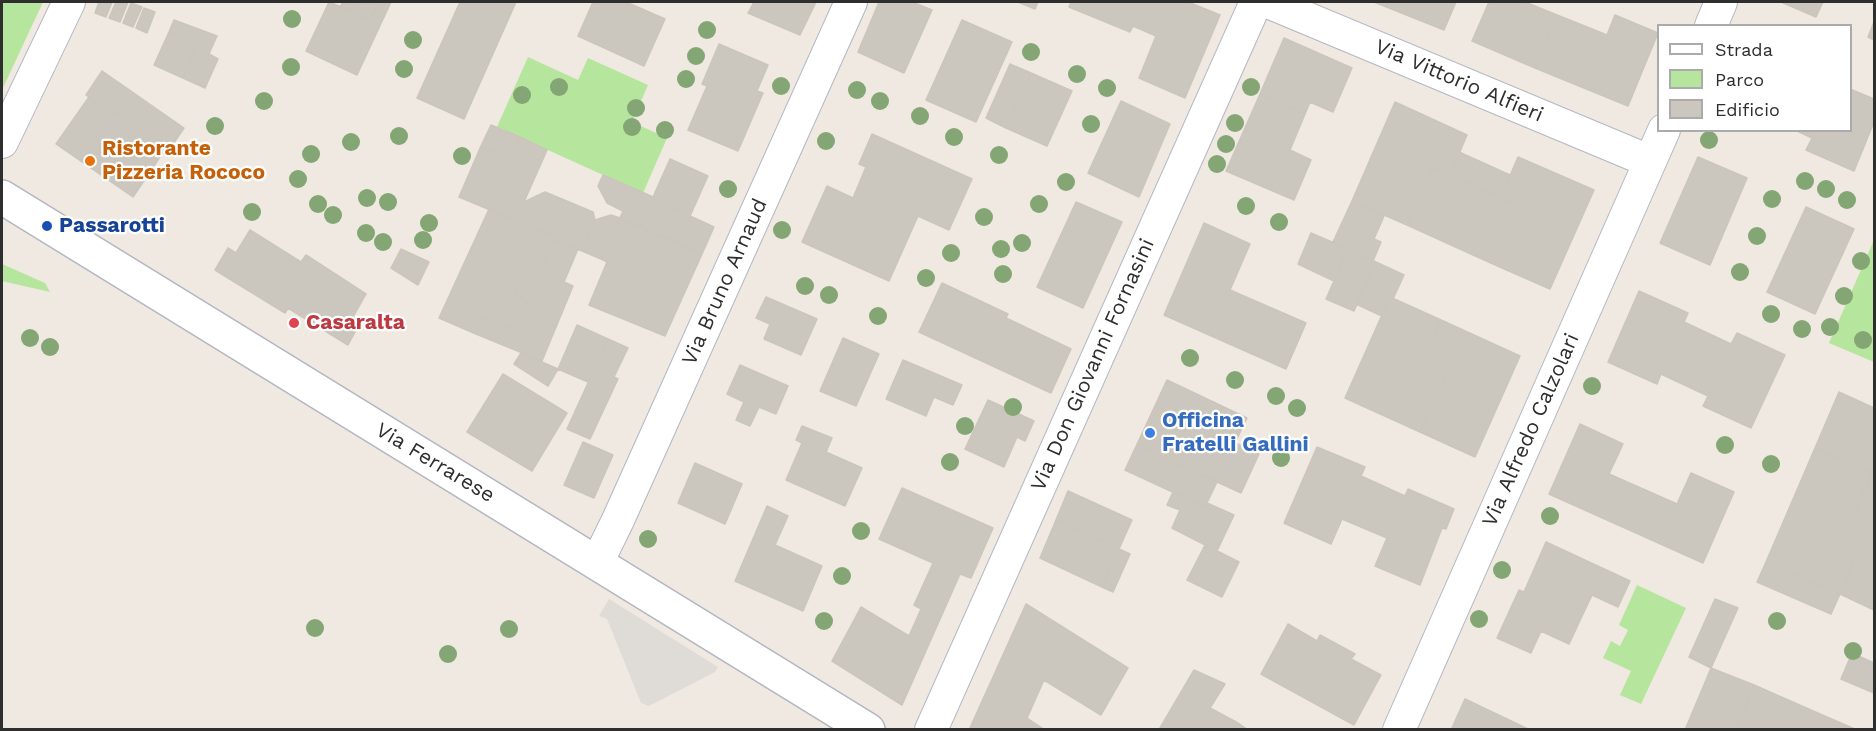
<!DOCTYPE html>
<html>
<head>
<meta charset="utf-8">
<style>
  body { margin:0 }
  #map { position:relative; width:1876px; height:731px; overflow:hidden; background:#efe9e1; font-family:"Work Sans",sans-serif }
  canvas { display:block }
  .frame { position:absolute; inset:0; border:3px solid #2e2e2e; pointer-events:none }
  .legend { position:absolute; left:1657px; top:24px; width:195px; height:108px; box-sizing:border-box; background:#fff; border:2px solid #ababab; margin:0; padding:8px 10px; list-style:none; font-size:18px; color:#2e2e2e }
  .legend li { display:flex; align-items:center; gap:12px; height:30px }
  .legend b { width:30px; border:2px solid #ababab }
</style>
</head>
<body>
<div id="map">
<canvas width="1876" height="731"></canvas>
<div class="frame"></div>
<ul class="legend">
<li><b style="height:8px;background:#fff"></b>Strada</li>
<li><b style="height:16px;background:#b6e59e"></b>Parco</li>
<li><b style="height:16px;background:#cbc7bf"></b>Edificio</li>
</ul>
</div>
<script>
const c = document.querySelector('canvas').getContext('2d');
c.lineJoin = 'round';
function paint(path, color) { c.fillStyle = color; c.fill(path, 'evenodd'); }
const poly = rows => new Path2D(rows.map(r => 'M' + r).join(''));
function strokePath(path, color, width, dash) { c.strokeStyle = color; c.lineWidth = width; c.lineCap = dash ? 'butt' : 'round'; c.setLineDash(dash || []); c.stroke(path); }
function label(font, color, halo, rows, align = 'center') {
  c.font = font + ' "Work Sans",sans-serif'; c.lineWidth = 4.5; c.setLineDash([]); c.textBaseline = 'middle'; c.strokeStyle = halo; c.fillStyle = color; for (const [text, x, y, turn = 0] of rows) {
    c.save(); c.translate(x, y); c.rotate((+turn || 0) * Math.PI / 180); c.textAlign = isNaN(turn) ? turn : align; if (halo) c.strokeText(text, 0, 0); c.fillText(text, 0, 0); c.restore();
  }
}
const green = poly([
  [2,2,43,2,2,90],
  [528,57,578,80,588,58,648,85,632,122,667,138,643,193,497,127],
  [1874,240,1874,362,1829,343],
  [2,264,45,283,50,292,2,281],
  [1637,585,1686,608,1641,704,1620,695,1631,671,1603,658,1611,641,1620,646,1628,630,1619,625]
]);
const plaza = poly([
  [609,599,718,667,715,672,649,706,641,703,607,619,599,616]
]);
const building = poly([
  [99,2,112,2,106,17,95,13,99,2],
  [116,2,128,2,120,22,109,18,116,2],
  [329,2,353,12,351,18,358,21,361,16,370,20,377,6,366,2,391,2,357,75,306,51,329,2],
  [343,2,366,2,377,6,370,20,361,16,358,21,351,18,353,12,340,7,343,2],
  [460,2,516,2,464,119,417,98,460,2],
  [593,2,626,2,665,19,644,66,578,36,593,2],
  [754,2,816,2,800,35,748,13,754,2],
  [879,2,912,2,932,10,904,73,858,52,879,2],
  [1018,2,1038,2,1035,9,1018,2],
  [1071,2,1188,2,1220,15,1185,98,1139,78,1156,36,1133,26,1130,32,1069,7,1071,2],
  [1374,2,1456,2,1444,30,1374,2],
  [1489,2,1525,2,1557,15,1535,68,1472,41,1489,2],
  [1781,2,1823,2,1816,17,1781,2],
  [131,3,142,7,133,27,123,23,131,3],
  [144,8,155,12,147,33,136,28,144,8],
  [1557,15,1607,35,1615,15,1658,33,1628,106,1535,68,1557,15],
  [174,20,217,36,203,67,190,61,197,44,169,32,174,20],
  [962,20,1012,42,976,122,926,100,962,20],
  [1874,22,1874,40,1868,37,1874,22],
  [169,32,197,44,183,78,154,65,169,32],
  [1284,38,1352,68,1333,112,1310,102,1305,114,1260,94,1284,38],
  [719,44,768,65,757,91,763,93,738,151,688,130,707,86,702,84,719,44],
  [209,54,218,59,205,88,183,78,190,61,203,67,209,54],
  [1010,64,1031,73,1006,128,986,118,1010,64],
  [102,71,128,89,113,109,115,110,113,114,86,95,102,71],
  [1031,73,1072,91,1047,146,1006,128,1031,73],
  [128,89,184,128,169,150,113,109,128,89],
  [1850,89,1874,99,1874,122,1854,171,1806,150,1812,138,1795,130,1850,130,1850,89],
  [1260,94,1305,114,1290,150,1311,160,1294,200,1226,171,1260,94],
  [89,97,113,114,115,110,166,148,133,197,56,144,89,97],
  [1121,101,1170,124,1139,197,1088,173,1121,101],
  [1395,102,1467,135,1450,175,1433,167,1407,225,1352,201,1395,102],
  [491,125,520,137,509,160,481,146,491,125],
  [872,134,972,179,949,230,918,216,889,281,802,242,827,186,853,198,866,167,859,164,872,134],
  [520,137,547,150,524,202,545,192,593,212,595,220,582,251,554,239,555,237,459,197,481,146,509,160,520,137],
  [1459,152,1510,175,1501,197,1450,175,1459,152],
  [1518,157,1594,190,1550,289,1493,264,1519,206,1501,197,1518,157],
  [1698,157,1747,178,1710,265,1660,243,1698,157],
  [670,159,708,176,690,216,653,197,670,159],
  [1433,167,1519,206,1493,264,1407,225,1433,167],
  [603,175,617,181,607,203,598,186,603,175],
  [617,181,653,197,640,227,620,218,623,211,607,203,617,181],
  [653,197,690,216,678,243,640,227,653,197],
  [1352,201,1384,216,1374,239,1381,242,1373,261,1333,242,1352,201],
  [1076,202,1122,222,1083,308,1037,287,1076,202],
  [1806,207,1854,229,1815,314,1767,292,1806,207],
  [489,209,555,237,539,275,525,269,514,295,528,301,516,329,483,316,476,334,439,318,489,209],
  [611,215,620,218,601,259,582,251,595,220,611,215],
  [690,216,714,227,702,254,678,243,690,216],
  [620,218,702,254,665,336,589,305,607,262,601,259,620,218],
  [1204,223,1250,244,1230,290,1306,323,1286,369,1164,315,1204,223],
  [250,230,301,262,306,255,366,294,353,317,361,321,348,345,288,308,285,313,215,270,228,248,236,253,250,230],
  [1311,233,1348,249,1334,281,1298,264,1311,233],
  [554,239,578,249,564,282,573,286,542,361,476,334,483,316,516,329,528,301,514,295,525,269,539,275,554,239],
  [401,249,429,262,418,285,391,268,401,249],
  [1348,249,1376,262,1354,311,1326,299,1348,249],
  [1376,262,1404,275,1393,299,1390,297,1382,316,1356,304,1376,262],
  [942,283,1008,314,1006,318,1071,349,1051,393,919,332,942,283],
  [1639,291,1688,313,1684,322,1731,344,1737,333,1785,355,1751,428,1703,406,1708,396,1661,374,1657,384,1608,362,1639,291],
  [766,297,817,319,801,355,764,339,770,324,756,318,766,297],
  [1390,297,1441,320,1420,365,1446,376,1420,432,1345,398,1390,297],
  [1441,320,1520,356,1475,457,1420,432,1446,376,1420,365,1441,320],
  [577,325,608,339,588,382,558,369,577,325],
  [843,338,879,354,856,406,820,391,843,338],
  [608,339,628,348,614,377,618,379,590,439,567,429,608,339],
  [521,353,558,369,548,386,514,364,521,353],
  [903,360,962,385,953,405,934,397,926,416,886,399,903,360],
  [740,365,788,386,776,414,759,407,750,426,736,420,744,402,727,394,740,365],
  [503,374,567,413,532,471,467,432,503,374],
  [1167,380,1247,418,1235,443,1158,407,1140,446,1217,482,1205,507,1125,470,1167,380],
  [1839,392,1874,408,1874,544,1847,532,1872,473,1815,448,1839,392],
  [988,400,1034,421,1025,441,1017,437,1004,467,965,449,988,400],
  [1158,407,1259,454,1241,493,1140,446,1158,407],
  [1580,424,1623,444,1609,474,1677,504,1691,473,1734,492,1703,563,1549,494,1580,424],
  [802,426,832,438,826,452,862,468,845,506,786,480,802,443,796,440,802,426],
  [583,442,613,455,594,498,564,485,583,442],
  [1317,447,1365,467,1361,476,1405,496,1408,489,1454,509,1446,529,1442,528,1420,585,1375,566,1387,538,1342,519,1331,544,1284,523,1317,447],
  [1815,448,1872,473,1847,532,1863,539,1840,594,1766,562,1815,448],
  [695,463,742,484,725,524,678,503,695,463],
  [902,488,993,528,971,578,960,574,902,705,832,661,861,607,909,636,921,609,914,605,933,563,879,539,902,488],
  [1068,491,1132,520,1119,549,1056,520,1068,491],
  [1173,492,1205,507,1207,503,1234,515,1217,551,1172,528,1180,510,1167,505,1173,492],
  [767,506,788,516,775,545,822,566,803,611,735,581,767,506],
  [1056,520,1119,549,1102,587,1040,558,1056,520],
  [1863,539,1874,544,1874,610,1840,594,1863,539],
  [1546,542,1630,581,1618,607,1592,595,1569,644,1541,631,1531,653,1497,638,1519,590,1524,592,1546,542],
  [1205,545,1239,562,1222,597,1187,580,1205,545],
  [1119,549,1130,554,1113,592,1102,587,1119,549],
  [1766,562,1840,594,1831,614,1757,582,1766,562],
  [1715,599,1738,608,1711,668,1689,657,1715,599],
  [1026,604,1128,668,1101,715,1044,680,1027,718,1045,730,969,730,1026,604],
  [1288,624,1317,641,1320,635,1355,654,1351,659,1381,675,1354,725,1261,674,1288,624],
  [1852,653,1874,663,1874,693,1841,679,1852,653],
  [1711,668,1754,685,1736,730,1685,730,1711,668],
  [1194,670,1225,684,1210,708,1238,723,1234,730,1163,730,1160,728,1194,670],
  [1754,685,1820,714,1814,730,1736,730,1754,685],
  [1465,699,1530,730,1451,730,1465,699],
  [1820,714,1857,730,1814,730,1820,714],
  [1238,723,1248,730,1234,730,1238,723]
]);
const minor = poly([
  [1268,2,1649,161],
  [1711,26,1721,2],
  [2,142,69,2],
  [597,563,618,520,851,2],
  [931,730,1256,2],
  [1399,730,1664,130]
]);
const secondary = poly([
  [2,197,868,730]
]);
const trees = [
  [292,19],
  [707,30],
  [413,40],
  [1031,52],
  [696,56],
  [291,67],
  [404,69],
  [1077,74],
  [686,79],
  [781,86],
  [559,87],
  [1251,87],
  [1107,88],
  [857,90],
  [522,95],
  [264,101],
  [880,101],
  [636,108],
  [920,116],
  [1235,123],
  [1091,124],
  [215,126],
  [632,127],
  [665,130],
  [399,136],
  [954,137],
  [1709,140],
  [826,141],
  [351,142],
  [1226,144],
  [311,154],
  [999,155],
  [462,156],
  [1217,164],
  [298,179],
  [1805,181],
  [1066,182],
  [728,189],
  [1826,189],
  [367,198],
  [1772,199],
  [1847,200],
  [388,202],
  [318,204],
  [1039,204],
  [1246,206],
  [252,212],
  [333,215],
  [984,217],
  [1279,222],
  [429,223],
  [782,230],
  [366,233],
  [1757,236],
  [423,240],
  [383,242],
  [1022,243],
  [1001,249],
  [951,253],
  [1861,261],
  [1740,272],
  [1003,274],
  [926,278],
  [805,286],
  [829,295],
  [1844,296],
  [1771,314],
  [878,316],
  [1830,327],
  [1802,329],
  [30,338],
  [1863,340],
  [50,347],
  [1190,358],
  [1235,380],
  [1592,386],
  [1276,396],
  [1013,407],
  [1297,408],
  [965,426],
  [1725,445],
  [1281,458],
  [950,462],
  [1771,464],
  [1550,516],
  [861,531],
  [648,539],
  [1502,570],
  [842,576],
  [1479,619],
  [824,621],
  [1777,621],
  [315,628],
  [509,629],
  [1853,651],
  [448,654]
];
const markers = [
  [90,161,6,"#e8710a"],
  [47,226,6,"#1a4fb4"],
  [294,323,6,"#e0444e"],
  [1150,433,6,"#3f7fe0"]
];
const streetNames = [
  ["Via Vittorio Alfieri",1459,81,23],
  ["Via Bruno Arnaud",725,282,-66],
  ["Via Don Giovanni Fornasini",1093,365,-66],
  ["Via Alfredo Calzolari",1531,430,-66],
  ["Via Ferrarese",435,463,31]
];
const foodNames = [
  ["Ristorante",102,149],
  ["Pizzeria Rococo",102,173]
];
const transitNames = [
  ["Passarotti",59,226]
];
const healthNames = [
  ["Casaralta",306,323]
];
const shopNames = [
  ["Officina",1162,421],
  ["Fratelli Gallini",1162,445]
];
paint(green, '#b6e59e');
paint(plaza, '#dfdcd8');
paint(building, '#cbc7bf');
strokePath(building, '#cbc5ba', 1.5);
strokePath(minor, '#b4b7c1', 34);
strokePath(secondary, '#b4b7c1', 36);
strokePath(minor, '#fff', 32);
strokePath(secondary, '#fff', 33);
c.fillStyle = '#84a574';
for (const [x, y] of trees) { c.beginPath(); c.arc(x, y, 9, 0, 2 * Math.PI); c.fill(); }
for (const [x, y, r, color] of markers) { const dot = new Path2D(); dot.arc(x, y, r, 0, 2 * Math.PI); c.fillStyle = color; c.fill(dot); strokePath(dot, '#fff', 2); }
label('21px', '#2e2e2e', '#fff', streetNames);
label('bold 21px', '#c56008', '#fff', foodNames, 'left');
label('bold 21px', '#164399', '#fff', transitNames, 'left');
label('bold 21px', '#be3a42', '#fff', healthNames, 'left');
label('bold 21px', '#366cbe', '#fff', shopNames, 'left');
</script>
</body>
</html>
